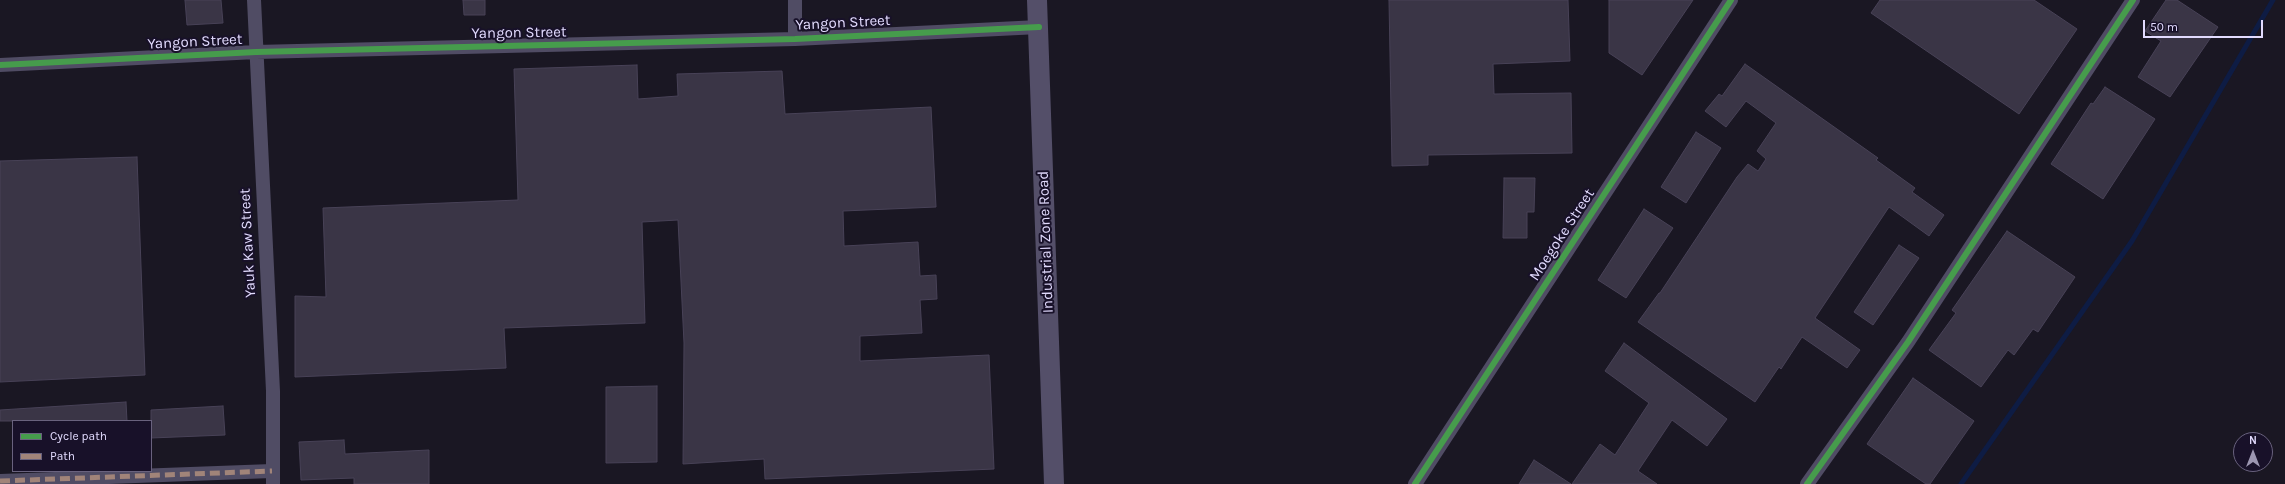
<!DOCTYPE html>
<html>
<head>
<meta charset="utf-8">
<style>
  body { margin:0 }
  #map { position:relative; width:2285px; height:484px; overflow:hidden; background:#1a1723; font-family:Karla,sans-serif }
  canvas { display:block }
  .legend { position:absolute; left:12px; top:420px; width:140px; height:52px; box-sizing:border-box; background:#181129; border:1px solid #69627e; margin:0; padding:5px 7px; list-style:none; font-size:12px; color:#e2dbfe }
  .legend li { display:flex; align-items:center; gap:8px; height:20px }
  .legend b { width:20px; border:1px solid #69627e }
  .north { position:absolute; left:2233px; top:432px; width:40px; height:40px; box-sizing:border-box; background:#181129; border:1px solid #69627e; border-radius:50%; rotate:0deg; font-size:11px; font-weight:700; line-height:16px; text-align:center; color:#e2dbfe }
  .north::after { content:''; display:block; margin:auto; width:14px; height:18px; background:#9c96b1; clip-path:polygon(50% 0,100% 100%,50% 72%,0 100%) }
  .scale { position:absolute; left:2143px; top:20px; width:120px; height:18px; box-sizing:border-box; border:2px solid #e2dbfe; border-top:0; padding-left:5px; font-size:12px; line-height:14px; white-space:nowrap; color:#e2dbfe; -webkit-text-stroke:3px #181129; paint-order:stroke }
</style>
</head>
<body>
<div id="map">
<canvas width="2285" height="484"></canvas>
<ul class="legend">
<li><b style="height:5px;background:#469c4c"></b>Cycle path</li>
<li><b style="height:5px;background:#a18479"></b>Path</li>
</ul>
<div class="north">N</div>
<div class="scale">50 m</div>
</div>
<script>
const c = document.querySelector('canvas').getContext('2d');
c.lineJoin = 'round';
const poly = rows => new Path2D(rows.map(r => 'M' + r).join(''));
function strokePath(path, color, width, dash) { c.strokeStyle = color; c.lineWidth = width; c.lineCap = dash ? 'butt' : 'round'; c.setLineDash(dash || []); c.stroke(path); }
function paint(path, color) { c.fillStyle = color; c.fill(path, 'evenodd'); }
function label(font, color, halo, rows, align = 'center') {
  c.font = font + ' Karla,sans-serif'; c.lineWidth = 4; c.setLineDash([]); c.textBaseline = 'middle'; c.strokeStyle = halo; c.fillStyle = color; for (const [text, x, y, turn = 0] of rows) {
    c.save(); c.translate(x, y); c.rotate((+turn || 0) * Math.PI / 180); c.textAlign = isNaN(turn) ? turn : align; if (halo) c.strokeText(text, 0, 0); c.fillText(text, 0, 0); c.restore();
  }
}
const stream = poly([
  [1961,484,2132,241,2273,0]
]);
const building = poly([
  [185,0,221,0,223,23,187,25,185,0],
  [463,0,485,0,485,15,464,15,463,0],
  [1389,0,1568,0,1570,61,1493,64,1494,94,1571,93,1572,153,1428,155,1428,165,1392,166,1389,0],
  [1609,0,1693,0,1642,75,1609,53,1609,0],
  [1880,0,2034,0,2077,29,2019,114,1871,13,1880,0],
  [2166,0,2177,0,2218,27,2170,97,2138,77,2161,41,2145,31,2166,0],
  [1745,64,1878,158,1876,160,1915,188,1912,192,1944,215,1929,236,1889,207,1815,318,1860,350,1847,368,1802,337,1781,369,1779,367,1755,402,1638,322,1659,293,1660,293,1737,177,1748,164,1758,171,1766,159,1757,151,1776,123,1746,101,1726,127,1705,111,1719,94,1722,96,1745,64],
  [637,65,638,99,678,96,677,74,782,71,785,114,931,107,936,207,843,211,844,246,918,242,920,276,936,275,937,299,920,300,922,333,860,336,860,361,989,355,994,469,765,479,764,459,683,464,684,343,678,220,642,222,645,323,504,328,506,368,295,377,295,296,326,297,323,208,518,200,514,69,637,65],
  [2105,87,2155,119,2103,199,2051,164,2091,103,2093,104,2105,87],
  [1696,132,1721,148,1686,203,1661,187,1696,132],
  [137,157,145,375,0,382,0,161,137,157],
  [1504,178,1535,178,1534,212,1527,212,1527,238,1503,238,1504,178],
  [1644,209,1673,228,1626,298,1598,280,1644,209],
  [2007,231,2075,277,2038,332,2033,329,2014,355,2008,350,1981,387,1929,350,1956,313,1952,310,2007,231],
  [1899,245,1919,258,1873,325,1854,312,1899,245],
  [1624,343,1727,419,1707,446,1672,420,1638,471,1657,484,1572,484,1600,444,1615,455,1649,403,1605,371,1624,343],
  [1913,378,1974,421,1930,484,1926,484,1867,444,1913,378],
  [657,386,657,462,606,463,606,387,657,386],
  [126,402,127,421,0,421,0,410,126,402],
  [223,406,225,435,151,438,151,410,223,406],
  [344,440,345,454,429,450,429,484,354,484,354,478,301,480,299,442,344,440],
  [1534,460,1571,484,1519,484,1534,460]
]);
const street = poly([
  [254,0,273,391,273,484],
  [795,39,795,0],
  [0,65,256,52,795,39,1039,27],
  [0,481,272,471],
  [1415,484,1731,0],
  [1807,484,1908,342,2133,0]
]);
const secondary = poly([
  [1037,0,1054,484]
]);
const quiet = poly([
  [0,481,272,471]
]);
const cycleway = poly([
  [0,65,256,52,795,39,1039,27],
  [1415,484,1731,0],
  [1807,484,1908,342,2133,0]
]);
const streetNames = [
  ["Yangon Street",843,23,-3],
  ["Yangon Street",519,33,-1],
  ["Yangon Street",195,42,-3],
  ["Moegoke Street",1562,235,-57],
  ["Industrial Zone Road",1046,242,-92],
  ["Yauk Kaw Street",248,243,-93]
];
strokePath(stream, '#0e1c44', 5);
paint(building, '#3a3546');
strokePath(building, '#484257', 1);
strokePath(street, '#504c64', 14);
strokePath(secondary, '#544f69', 20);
strokePath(quiet, '#a18479', 5, [10, 5]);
strokePath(cycleway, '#469c4c', 6);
label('15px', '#e2dbfe', '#181129', streetNames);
</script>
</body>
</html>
